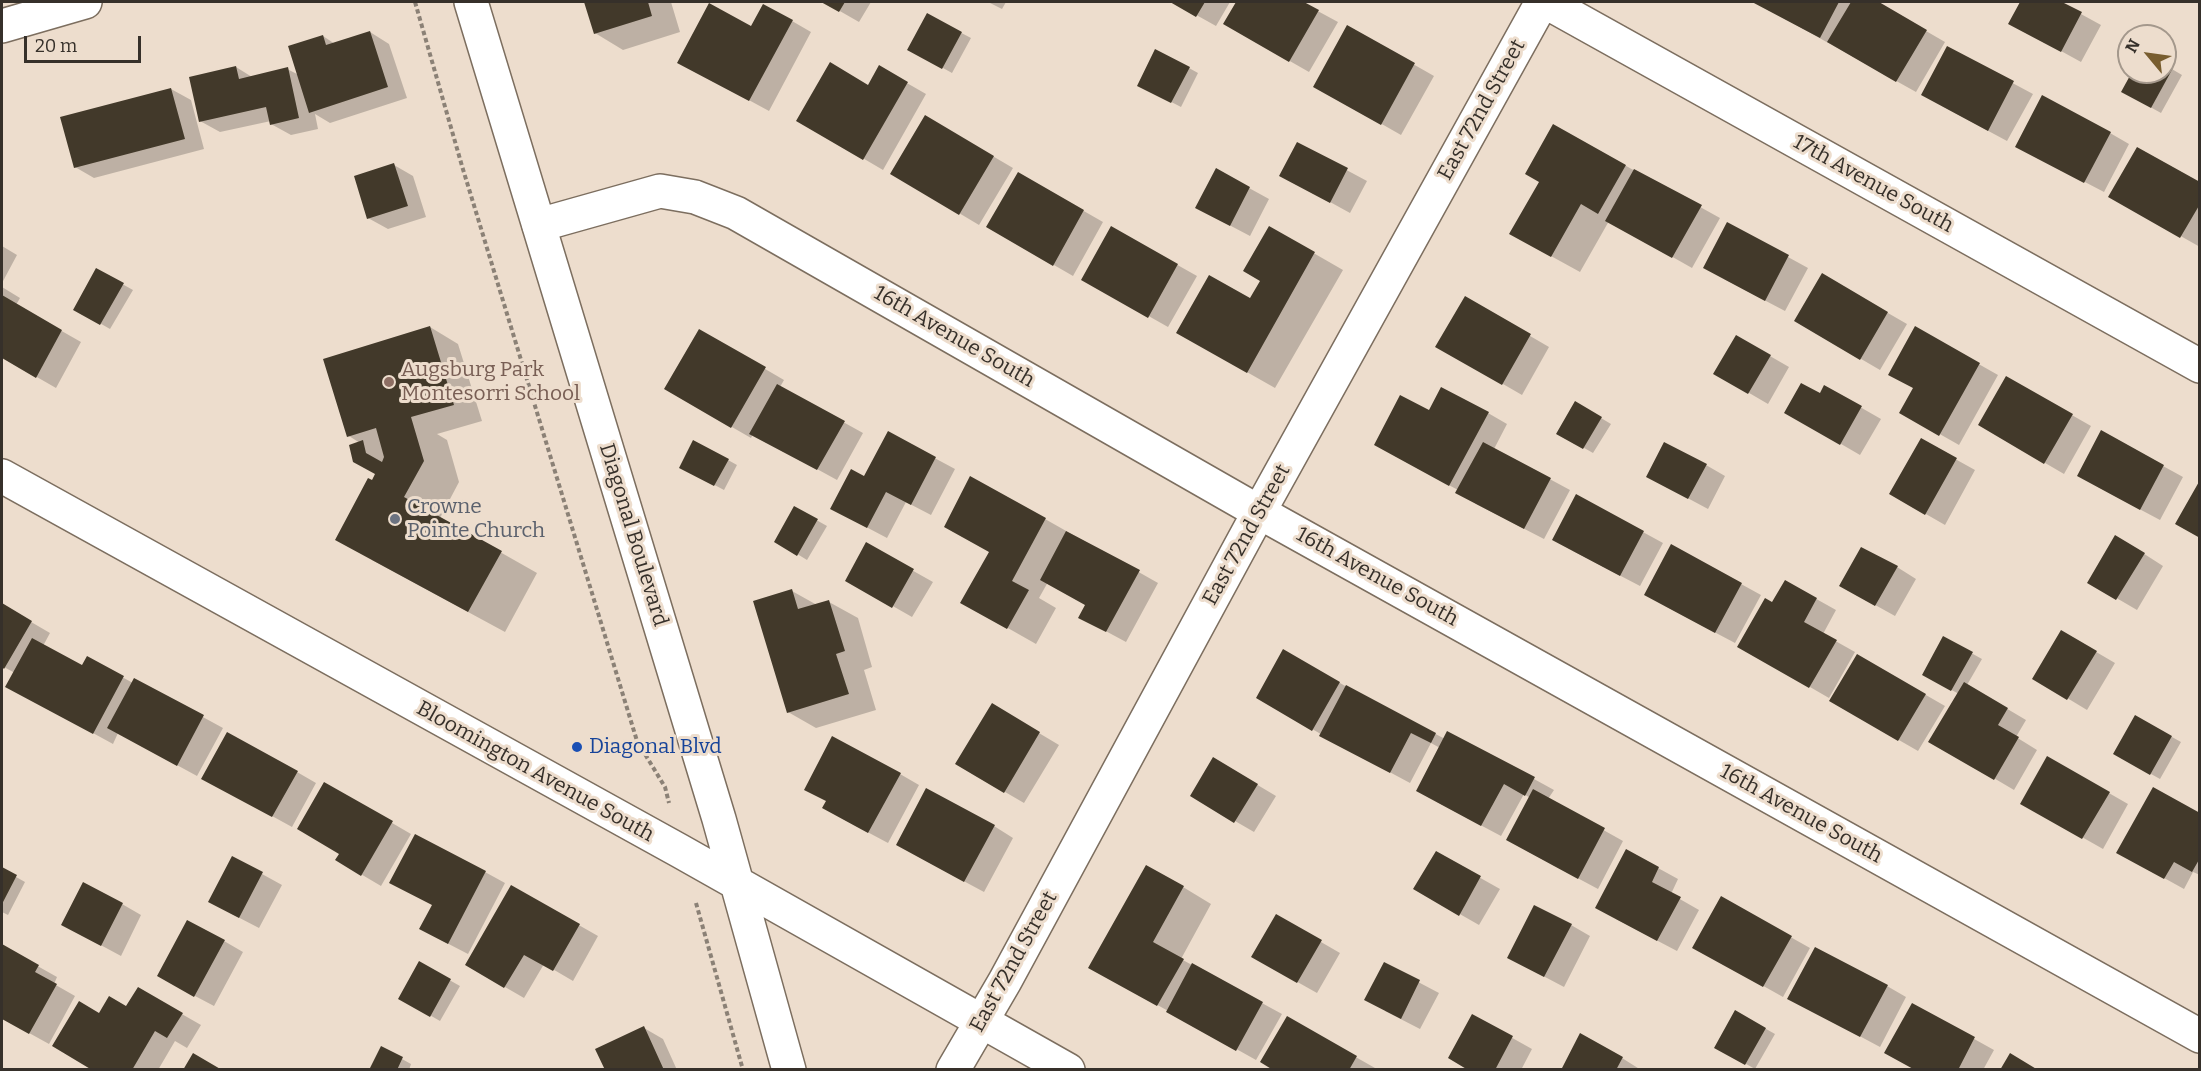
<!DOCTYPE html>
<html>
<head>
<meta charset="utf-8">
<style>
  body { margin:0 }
  #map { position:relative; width:2201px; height:1071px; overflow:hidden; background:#edddcd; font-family:Bitter,serif }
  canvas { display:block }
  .frame { position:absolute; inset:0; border:3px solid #36302a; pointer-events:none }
  .north { position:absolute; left:2117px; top:24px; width:60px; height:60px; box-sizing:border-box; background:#edddcd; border:2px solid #a4988c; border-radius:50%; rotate:299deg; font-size:16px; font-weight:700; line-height:24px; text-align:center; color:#36302a }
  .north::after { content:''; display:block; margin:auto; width:21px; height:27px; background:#785d2f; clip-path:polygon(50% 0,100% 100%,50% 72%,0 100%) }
  .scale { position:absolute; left:24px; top:36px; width:117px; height:27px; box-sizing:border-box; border:3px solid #36302a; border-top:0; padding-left:8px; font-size:18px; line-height:21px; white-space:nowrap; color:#36302a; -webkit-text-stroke:4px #edddcd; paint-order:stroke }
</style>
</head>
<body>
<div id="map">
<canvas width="2201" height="1071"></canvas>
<div class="frame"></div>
<div class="north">N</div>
<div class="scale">20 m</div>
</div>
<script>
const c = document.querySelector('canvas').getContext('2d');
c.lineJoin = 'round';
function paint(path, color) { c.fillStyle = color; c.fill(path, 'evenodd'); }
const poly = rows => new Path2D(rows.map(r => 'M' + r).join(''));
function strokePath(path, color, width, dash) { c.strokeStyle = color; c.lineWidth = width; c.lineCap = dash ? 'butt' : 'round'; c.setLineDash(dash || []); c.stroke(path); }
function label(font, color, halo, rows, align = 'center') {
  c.font = font + ' Bitter,serif'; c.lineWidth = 6; c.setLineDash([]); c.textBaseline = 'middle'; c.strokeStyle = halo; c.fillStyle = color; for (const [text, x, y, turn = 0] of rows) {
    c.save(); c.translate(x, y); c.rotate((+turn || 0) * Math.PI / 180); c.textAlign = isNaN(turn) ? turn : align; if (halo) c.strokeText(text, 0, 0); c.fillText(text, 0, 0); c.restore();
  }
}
const shadow = poly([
  [586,2,671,2,680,32,623,50,595,33],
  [824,2,871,2,859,22],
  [988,2,1006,2,1002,9],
  [1173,2,1230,2,1216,26],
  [1237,2,1301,2,1338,22,1309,72,1225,24],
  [1755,2,1876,2,1945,42,1916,92],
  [2022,2,2059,2,2101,25,2081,62,2010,23],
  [927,15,971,38,952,73,909,49],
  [792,21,811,32,769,111,699,73,752,28],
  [1348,27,1434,76,1401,135,1315,86],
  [370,32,389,44,407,98,330,123,315,114,318,129,291,135,271,124,271,121,220,132,200,121,236,67,252,77,287,69,299,75,323,36,335,44],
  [1947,48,2033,94,2007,141,1942,106],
  [2165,65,2182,75,2161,113,2123,92,2134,72,2165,72],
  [879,67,926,94,883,170,798,120,869,87],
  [1189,68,1198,73,1181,107,1148,90],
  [171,89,191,100,204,149,94,178,75,167],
  [926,117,1013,168,979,225,892,173],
  [1554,126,1720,218,1692,268,1609,221,1580,272,1540,250,1541,181],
  [2110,133,2129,144,2104,192,2037,157],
  [1298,144,1367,181,1350,213,1301,186],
  [394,165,413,176,426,217,388,229,368,218],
  [1019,174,1103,222,1073,276,988,227],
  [2200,184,2200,247,2110,196],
  [1249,188,1269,199,1250,236,1197,208],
  [1728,224,1808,268,1785,311,1724,279],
  [1112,228,1197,276,1168,327,1083,279],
  [1270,228,1343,270,1275,388,1178,333,1250,300,1262,280],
  [2,246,17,255,2,283],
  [97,270,133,290,110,329,75,309],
  [1822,275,1907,324,1880,370,1796,321],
  [2,287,20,298,16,305,81,342,56,388,2,357],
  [1465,298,1549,347,1522,395,1437,346],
  [430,327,458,344,482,421,437,434,447,440,459,482,440,518,537,573,505,632,372,560,373,482,377,474,360,443,349,436],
  [1915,328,1998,375,1959,445,1901,412,1914,388],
  [700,331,784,380,780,387,863,433,837,480,753,434,751,438,666,389],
  [1737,337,1789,367,1768,404,1715,373],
  [2007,378,2091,426,2064,474,1980,425],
  [1825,387,1881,419,1860,455,1786,412,1820,395],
  [1576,403,1611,424,1593,453,1558,433],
  [1430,412,1488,413,1507,424,1494,449,1570,490,1544,539,1476,504,1458,490,1395,456],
  [888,433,955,469,931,515,906,502,887,538,851,519,864,478],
  [1921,440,1975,470,1945,525,1891,494],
  [728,460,737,465,724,490,690,472],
  [1706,465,1725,476,1708,509,1667,487],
  [2163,466,2183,477,2160,520,2098,487],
  [1577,496,1663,543,1640,586,1573,551],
  [795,508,827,526,807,560,776,541],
  [1045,519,1158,583,1126,642,1100,628,1087,605,1048,582,1039,598,1056,608,1036,644,962,602],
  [867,545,933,582,912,617,847,580],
  [1672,546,1761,595,1735,643,1665,606],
  [2135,548,2163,566,2137,610,2089,582],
  [1897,567,1916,579,1895,616,1841,586],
  [1786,582,1836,610,1823,634,1855,652,1829,698,1739,646,1773,604],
  [792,591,817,605,829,602,858,618,872,667,864,670,876,710,816,728,788,712],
  [2,605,50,633,43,646,83,667,87,658,133,683,135,680,223,728,197,776,118,733,113,744,27,697,15,673,2,666],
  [2062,632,2115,663,2087,710,2034,678],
  [1944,638,1982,659,1967,685,2026,720,2016,737,2037,750,2014,790,1931,741,1959,694,1924,675],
  [1284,651,1347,687,1445,739,1448,733,1534,779,1554,790,1548,799,1623,841,1598,889,1527,851,1530,798,1524,794,1501,836,1437,802,1440,748,1431,743,1410,783,1341,746,1258,697],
  [1858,656,1945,706,1918,751,1831,701],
  [992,705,1059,745,1024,803,957,764],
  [2136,717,2181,742,2160,779,2115,754],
  [2048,758,2128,804,2103,849,2022,803],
  [1214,759,1276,796,1254,832,1235,821],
  [297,772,316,783,292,827,223,789],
  [900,774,919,785,888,843,843,819],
  [325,784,411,834,381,886,337,860,341,853],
  [2200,815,2200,875,2193,872,2184,889,2137,863],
  [994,826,1013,838,984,892,917,856],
  [1627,851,1678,879,1671,894,1699,910,1677,951,1616,919],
  [1436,853,1500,889,1479,925,1416,889],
  [233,858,282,885,259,928,230,913],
  [2,869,25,882,8,915,2,912],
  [485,872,505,883,468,954,441,940,434,905],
  [512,887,598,936,573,981,544,964,524,998,467,965],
  [1183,887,1211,904,1181,959,1282,1014,1256,1060,1118,983],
  [1721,898,1810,948,1783,997,1694,947],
  [122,904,141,915,121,956,82,935],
  [1276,916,1340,953,1317,993,1253,957],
  [1571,925,1590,936,1564,987,1528,968],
  [224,941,243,952,214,1006,178,987],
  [2,946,57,977,54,984,75,996,49,1044,2,1018],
  [419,963,460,986,440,1021,400,998],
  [1384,964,1439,993,1420,1029,1385,1011],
  [1887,986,1906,997,1880,1047,1809,1009],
  [138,989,201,1025,187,1048,175,1041,158,1070,95,1070,100,1015,127,1008],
  [1913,1005,1994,1050,1983,1070,1917,1070],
  [1736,1012,1775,1034,1755,1069,1716,1047],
  [1473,1016,1532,1049,1521,1070,1470,1070],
  [1287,1018,1375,1068,1375,1070,1276,1070],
  [644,1028,663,1039,677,1070,607,1070],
  [1622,1058,1641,1070,1562,1070],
  [402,1059,411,1064,409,1070,371,1070]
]);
const building = poly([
  [584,2,648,2,652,16,594,34],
  [821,2,845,2,839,12],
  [1170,2,1205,2,1196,17],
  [1236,2,1304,2,1319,10,1289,62,1223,24],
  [1752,2,1839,2,1820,38],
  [1851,2,1879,2,1927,30,1896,82,1827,42],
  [2020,2,2062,2,2082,12,2061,52,2008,24],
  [709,3,751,26,763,4,793,20,749,101,677,63],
  [927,13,962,32,942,69,907,50],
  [1347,25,1415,63,1381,125,1313,87],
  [370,31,388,87,309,113,288,46,323,35,326,45],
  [1947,46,2014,81,1988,131,1921,95],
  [1155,49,1190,67,1171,103,1137,86],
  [830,62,868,85,879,65,908,82,863,160,796,121],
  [2165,64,2173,68,2151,108,2121,92,2132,72,2165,72],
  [236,66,239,79,288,67,299,118,270,125,266,107,199,122,189,77],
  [171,88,185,139,74,168,60,117],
  [2042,95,2111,132,2084,183,2015,147],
  [925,115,994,156,959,215,890,174],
  [1553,124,1626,165,1598,214,1581,204,1551,257,1509,234,1539,182,1525,174],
  [1297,142,1348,168,1330,203,1279,176],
  [2137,147,2200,182,2200,204,2180,238,2108,197],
  [394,163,408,206,367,219,354,176],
  [1216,168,1250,187,1230,226,1195,208],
  [1634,169,1702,205,1672,258,1605,221],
  [1018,172,1084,210,1053,266,986,227],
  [1727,222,1789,255,1765,301,1703,268],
  [1111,226,1178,264,1148,318,1081,280],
  [1269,226,1315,252,1247,373,1176,333,1209,275,1250,298,1260,281,1243,271],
  [96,268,124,283,100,325,73,310],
  [1822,273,1888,312,1860,360,1794,321],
  [2,295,62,330,36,378,2,358],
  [1465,296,1531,334,1502,385,1435,347],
  [430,326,454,405,411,417,424,461,404,497,502,551,468,612,335,540,368,478,372,480,375,474,353,462,349,445,363,440,366,453,382,462,384,457,376,428,347,437,323,359],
  [1915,326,1980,363,1939,436,1899,413,1913,388,1888,375],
  [699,329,766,367,731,428,664,389],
  [1736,335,1771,355,1748,394,1713,374],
  [2006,376,2073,414,2044,464,1978,425],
  [1801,383,1820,393,1824,385,1862,406,1840,445,1784,413],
  [777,384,845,421,817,470,749,434],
  [1441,387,1489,412,1449,486,1374,445,1400,395,1429,410],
  [1575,401,1602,417,1583,449,1556,434],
  [2101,430,2164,465,2140,510,2077,476],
  [888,431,936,457,911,505,886,492,867,528,830,509,851,469,864,476],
  [1921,438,1957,458,1925,515,1889,494],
  [693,440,729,459,714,486,679,468],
  [1483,442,1551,478,1524,529,1455,493],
  [1664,442,1707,464,1688,499,1646,477],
  [970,476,1046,518,1012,581,1029,590,1007,629,960,603,989,552,944,527],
  [2200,480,2200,538,2175,524],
  [1576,494,1644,531,1620,576,1552,540],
  [794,506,818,519,797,556,774,542],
  [1066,531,1140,570,1106,632,1078,618,1085,605,1040,580],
  [2115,535,2145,553,2116,600,2087,583],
  [866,542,914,569,892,608,845,581],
  [1671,544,1742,583,1715,633,1644,595],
  [1861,547,1898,566,1875,606,1839,586],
  [1785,580,1817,598,1804,622,1837,640,1809,688,1737,647,1765,598,1772,602],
  [792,589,798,609,829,600,845,651,836,654,849,694,787,713,753,601],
  [2,603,32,621,4,669,2,667],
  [2061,630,2097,651,2067,700,2032,679],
  [1943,636,1973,652,1951,691,1922,675],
  [32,638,82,665,87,656,124,676,93,734,5,687],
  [1283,649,1340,682,1312,731,1256,698],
  [1857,654,1926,694,1898,741,1829,701],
  [134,678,204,715,177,766,107,728],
  [1964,682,2008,708,1998,725,2019,737,1994,780,1928,742],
  [1346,685,1436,733,1431,743,1411,733,1390,773,1319,736],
  [992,703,1040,732,1004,793,955,764],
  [2135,715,2172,736,2150,775,2113,754],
  [1447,731,1535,777,1525,796,1504,784,1481,826,1416,791],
  [227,732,298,771,272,817,201,779],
  [832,736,901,773,868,833,822,808,826,801,804,790],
  [2047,756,2110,792,2082,839,2020,804],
  [1213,757,1258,784,1234,823,1190,796],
  [324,782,393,821,361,876,335,860,339,854,297,829],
  [2153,787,2200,813,2200,858,2192,872,2174,862,2164,879,2116,853],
  [926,788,995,825,964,882,896,845],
  [1533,789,1605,828,1578,879,1506,840],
  [415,834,486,871,448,944,419,929,432,905,389,883],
  [1626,849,1659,867,1652,882,1681,897,1657,941,1595,908],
  [1436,851,1481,876,1459,916,1413,889],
  [232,856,263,872,239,918,208,902],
  [1146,865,1184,886,1153,942,1184,959,1157,1006,1088,968],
  [2,867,17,875,2,904],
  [83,882,123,903,101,946,61,925],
  [511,885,580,924,553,971,524,955,504,988,465,965],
  [1721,896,1792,936,1763,987,1692,948],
  [1534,905,1572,924,1544,977,1507,958],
  [1276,914,1322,940,1297,983,1251,957],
  [187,920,225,940,194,997,157,976],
  [2,944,39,965,35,972,57,984,29,1034,2,1019],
  [1815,947,1888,985,1860,1037,1787,999],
  [419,961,451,979,430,1017,398,999],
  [1384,962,1420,980,1401,1019,1364,1000],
  [1192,963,1263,1002,1236,1051,1166,1012],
  [138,987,183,1013,167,1038,155,1031,132,1070,92,1070,52,1046,79,1001,99,1013,109,996,126,1006],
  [1912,1003,1975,1037,1958,1070,1915,1070,1884,1053],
  [1735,1010,1766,1028,1745,1065,1714,1048],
  [1472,1014,1513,1036,1495,1070,1468,1070,1448,1058],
  [1287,1016,1357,1056,1349,1070,1273,1070,1260,1062],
  [644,1026,664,1070,605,1070,595,1049],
  [1580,1033,1623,1057,1616,1070,1561,1070],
  [381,1046,403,1057,397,1070,369,1070],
  [193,1053,222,1070,183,1070],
  [2010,1053,2038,1070,2000,1070]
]);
const path = poly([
  [415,2,462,166,637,741,665,787,669,803],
  [696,903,743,1070]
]);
const street = poly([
  [1546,2,2200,366],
  [2,26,85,2],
  [539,225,660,191,695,197,736,213,1259,512,2200,1036],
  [953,1070,1005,981,1259,512,1542,2]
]);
const secondary = poly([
  [471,2,719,819,789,1070],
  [2,476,680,851,1068,1070]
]);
const markers = [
  [389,382,6,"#8d6e63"],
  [395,519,6,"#6b7280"],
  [577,747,6,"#1a4fb4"]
];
const streetNames = [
  ["East 72nd Street",1482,110,-61],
  ["17th Avenue South",1873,184,29],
  ["16th Avenue South",954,337,30],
  ["Diagonal Boulevard",633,535,73],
  ["East 72nd Street",1247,535,-61],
  ["16th Avenue South",1377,577,29],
  ["Bloomington Avenue South",535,772,29],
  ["16th Avenue South",1801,814,29],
  ["East 72nd Street",1014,962,-61]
];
const educationNames = [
  ["Augsburg Park",401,370],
  ["Montesorri School",401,394]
];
const worshipNames = [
  ["Crowne",407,507],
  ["Pointe Church",407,531]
];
const transitNames = [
  ["Diagonal Blvd",589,747]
];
paint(shadow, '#0003');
paint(building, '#42392a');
strokePath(street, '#7c6e5f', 36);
strokePath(secondary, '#7c6e5f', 36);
strokePath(path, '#8b8176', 4, [4.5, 3]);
strokePath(street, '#fff', 33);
strokePath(secondary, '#fff', 33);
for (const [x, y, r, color] of markers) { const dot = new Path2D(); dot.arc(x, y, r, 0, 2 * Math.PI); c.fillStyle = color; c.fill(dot); strokePath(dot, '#edddcd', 2); }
label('21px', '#36302a', '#edddcd', streetNames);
label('21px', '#785e54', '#edddcd', educationNames, 'left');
label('21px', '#5b616d', '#edddcd', worshipNames, 'left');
label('21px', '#164399', '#edddcd', transitNames, 'left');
</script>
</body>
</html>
